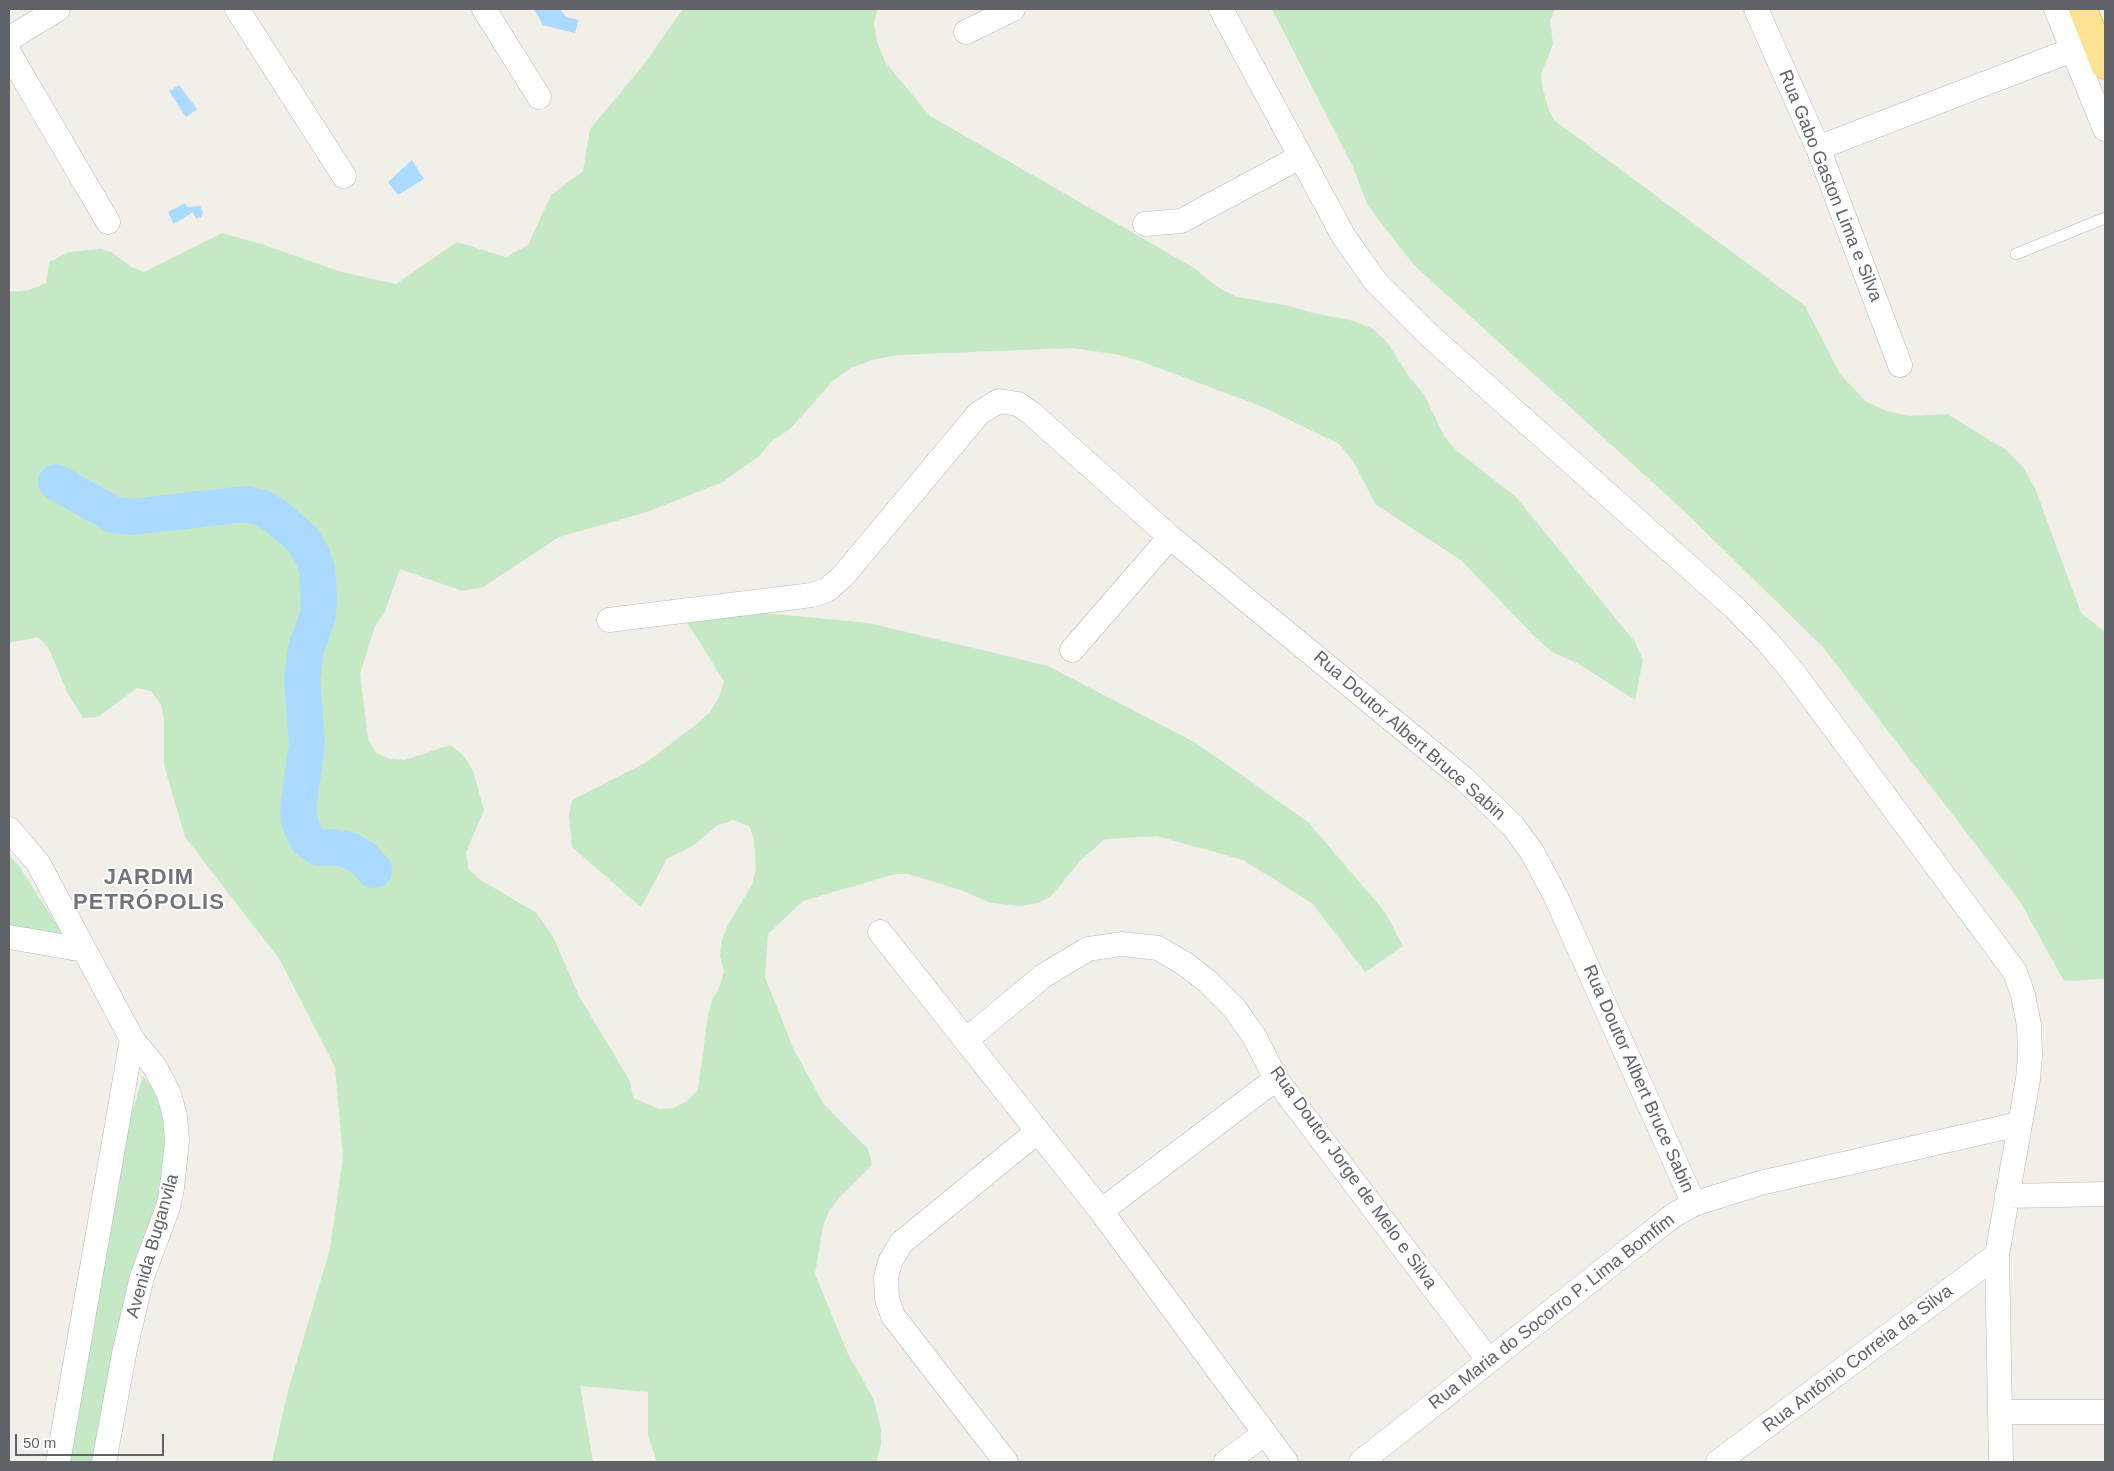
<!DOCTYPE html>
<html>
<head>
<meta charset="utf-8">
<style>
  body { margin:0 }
  #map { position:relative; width:2114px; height:1471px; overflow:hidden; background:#f1efe8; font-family:Arial,sans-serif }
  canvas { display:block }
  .frame { position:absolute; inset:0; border:10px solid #5f6368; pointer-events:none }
  .scale { position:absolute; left:15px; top:1434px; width:149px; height:22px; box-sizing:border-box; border:2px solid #5f6368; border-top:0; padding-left:6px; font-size:15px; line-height:18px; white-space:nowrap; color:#5f6368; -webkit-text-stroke:4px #fff; paint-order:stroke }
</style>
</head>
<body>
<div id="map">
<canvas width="2114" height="1471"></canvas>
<div class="frame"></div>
<div class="scale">50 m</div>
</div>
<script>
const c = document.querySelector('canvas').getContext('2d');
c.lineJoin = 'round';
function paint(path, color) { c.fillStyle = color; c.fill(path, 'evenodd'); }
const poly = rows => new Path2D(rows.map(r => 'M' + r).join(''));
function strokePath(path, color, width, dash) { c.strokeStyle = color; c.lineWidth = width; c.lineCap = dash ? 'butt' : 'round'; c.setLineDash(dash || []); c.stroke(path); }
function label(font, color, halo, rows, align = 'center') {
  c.font = font + ' Arial,sans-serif'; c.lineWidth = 4; c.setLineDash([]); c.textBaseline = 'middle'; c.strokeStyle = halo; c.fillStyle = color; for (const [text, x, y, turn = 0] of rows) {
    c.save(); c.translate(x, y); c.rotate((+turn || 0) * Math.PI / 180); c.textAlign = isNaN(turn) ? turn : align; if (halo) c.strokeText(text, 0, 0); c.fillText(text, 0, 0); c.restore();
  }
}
const green = poly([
  [683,9,877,9,874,23,877,42,885,62,930,116,1194,268,1217,287,1237,297,1289,306,1309,312,1354,321,1373,329,1387,342,1410,378,1424,394,1444,436,1458,452,1515,496,1635,642,1643,660,1635,700,1577,663,1552,652,1535,637,1461,560,1376,505,1353,461,1339,444,1263,407,1143,362,1120,355,1073,348,897,355,872,360,850,368,832,382,790,429,772,441,759,456,723,482,644,513,559,537,483,587,462,591,400,569,384,614,375,626,360,674,368,739,376,753,390,759,405,760,450,745,464,756,473,771,484,810,466,852,468,868,479,879,535,912,545,925,554,939,580,998,630,1081,633,1098,659,1109,674,1108,687,1101,698,1090,708,1015,712,1000,720,986,724,971,720,956,722,940,728,925,752,885,756,869,754,839,749,826,733,820,718,825,694,845,667,859,641,907,572,847,569,815,572,800,647,762,698,723,710,712,719,697,724,681,686,621,754,612,869,623,1048,666,1196,743,1308,822,1385,912,1403,946,1365,972,1312,903,1243,860,1157,836,1105,839,1081,860,1051,896,1038,903,1021,906,991,903,963,891,909,874,895,874,803,901,768,934,765,977,793,1048,823,1103,868,1149,872,1165,838,1199,829,1211,823,1226,815,1274,848,1354,873,1398,881,1429,881,1445,876,1462,657,1462,648,1436,648,1392,580,1386,593,1462,272,1462,288,1391,330,1249,343,1157,335,1067,280,960,185,837,164,765,164,719,161,704,151,691,137,688,98,717,83,718,67,692,49,649,38,637,9,643,9,292,29,290,46,283,49,262,69,252,101,249,113,253,131,267,144,272,222,233,261,244,345,273,396,284,457,242,506,257,528,245,551,195,583,171,590,129,641,68],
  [1272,9,1555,9,1550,21,1553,44,1541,74,1542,86,1549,111,1555,121,1805,306,1840,374,1865,401,1887,411,1909,416,1947,414,2006,450,2023,467,2035,488,2081,613,2105,632,2105,979,2064,981,2021,903,1823,647,1683,510,1414,265,1368,206,1352,165],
  [9,855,19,866,66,939,9,929],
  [143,1076,152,1087,164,1117,168,1142,165,1192,95,1462,68,1462,131,1116]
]);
const water = poly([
  [534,9,560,9,566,17,579,20,575,33,543,25],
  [179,85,197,109,186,117,169,91],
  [412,160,424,179,398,195,388,182],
  [185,203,187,207,200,206,203,212,201,217,196,219,193,212,174,224,168,212]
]);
const river = poly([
  [56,482,114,515,131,517,246,504,262,508,277,517,303,540,311,553,317,569,319,600,317,618,306,648,302,679,307,744,298,809,300,824,307,839,319,848,334,847,349,850,363,858,374,870]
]);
const lane = poly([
  [2016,254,2105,218]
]);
const street = poly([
  [237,9,344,176],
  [484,9,539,97],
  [1221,9,1344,237,1376,282,1430,336,1735,608,1767,641,1793,672,2015,972,2023,995,2029,1025,2030,1055,2028,1079,1997,1255,2001,1462],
  [1756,9,1818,148,1900,365],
  [2056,9,2105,129],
  [966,32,1013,9],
  [9,39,58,9],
  [9,53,108,222],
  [1818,148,2072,50],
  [1145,224,1181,221,1300,157],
  [609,620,812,595,827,590,843,576,979,413,999,401,1018,404,1031,413,1170,537,1463,778,1513,826,1532,852,1556,897,1694,1204],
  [1072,650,1170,537],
  [9,829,38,863,132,1039,155,1067,169,1094,175,1116,177,1141,172,1188,168,1207,142,1277,125,1349,104,1462],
  [880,932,1101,1211,1286,1462],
  [9,937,84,950],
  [966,1040,1043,976,1088,949,1122,944,1158,948,1185,964,1207,981,1234,1008,1254,1036,1276,1079,1489,1361],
  [2007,1196,2105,1194],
  [1101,1211,1276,1079],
  [2000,1412,2105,1412],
  [58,1462,132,1039],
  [1006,1462,893,1316,887,1299,886,1277,890,1262,901,1243,1038,1131],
  [1226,1462,1264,1434],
  [1361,1462,1634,1246,1674,1215,1694,1204,1760,1183,2019,1124],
  [1718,1462,1997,1255]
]);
const highway = poly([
  [2083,9,2105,65]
]);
const streetNames = [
  ["Rua Gabo Gaston Lima e Silva",1830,186,68],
  ["Rua Doutor Albert Bruce Sabin",1409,736,41],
  ["Rua Doutor Albert Bruce Sabin",1638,1079,66],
  ["Rua Doutor Jorge de Melo e Silva",1353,1178,54],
  ["Avenida Buganvila",153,1246,-74],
  ["Rua Maria do Socorro P. Lima Bomfim",1552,1312,-38],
  ["Rua Antônio Correia da Silva",1858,1359,-37]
];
const districtNames = [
  ["JARDIM",149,878],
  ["PETRÓPOLIS",149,903]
];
paint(green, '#c5e8c5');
paint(water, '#aadaff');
strokePath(river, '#aadaff', 36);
strokePath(lane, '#b5b8bc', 12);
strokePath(street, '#b5b8bc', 25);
strokePath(highway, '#f9ab00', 29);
strokePath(lane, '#fff', 11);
strokePath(street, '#fff', 24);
strokePath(highway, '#fde293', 28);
label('18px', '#5f6368', '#fff', streetNames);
c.letterSpacing = '1px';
label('bold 22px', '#70757a', '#fff', districtNames);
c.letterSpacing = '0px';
</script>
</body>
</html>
